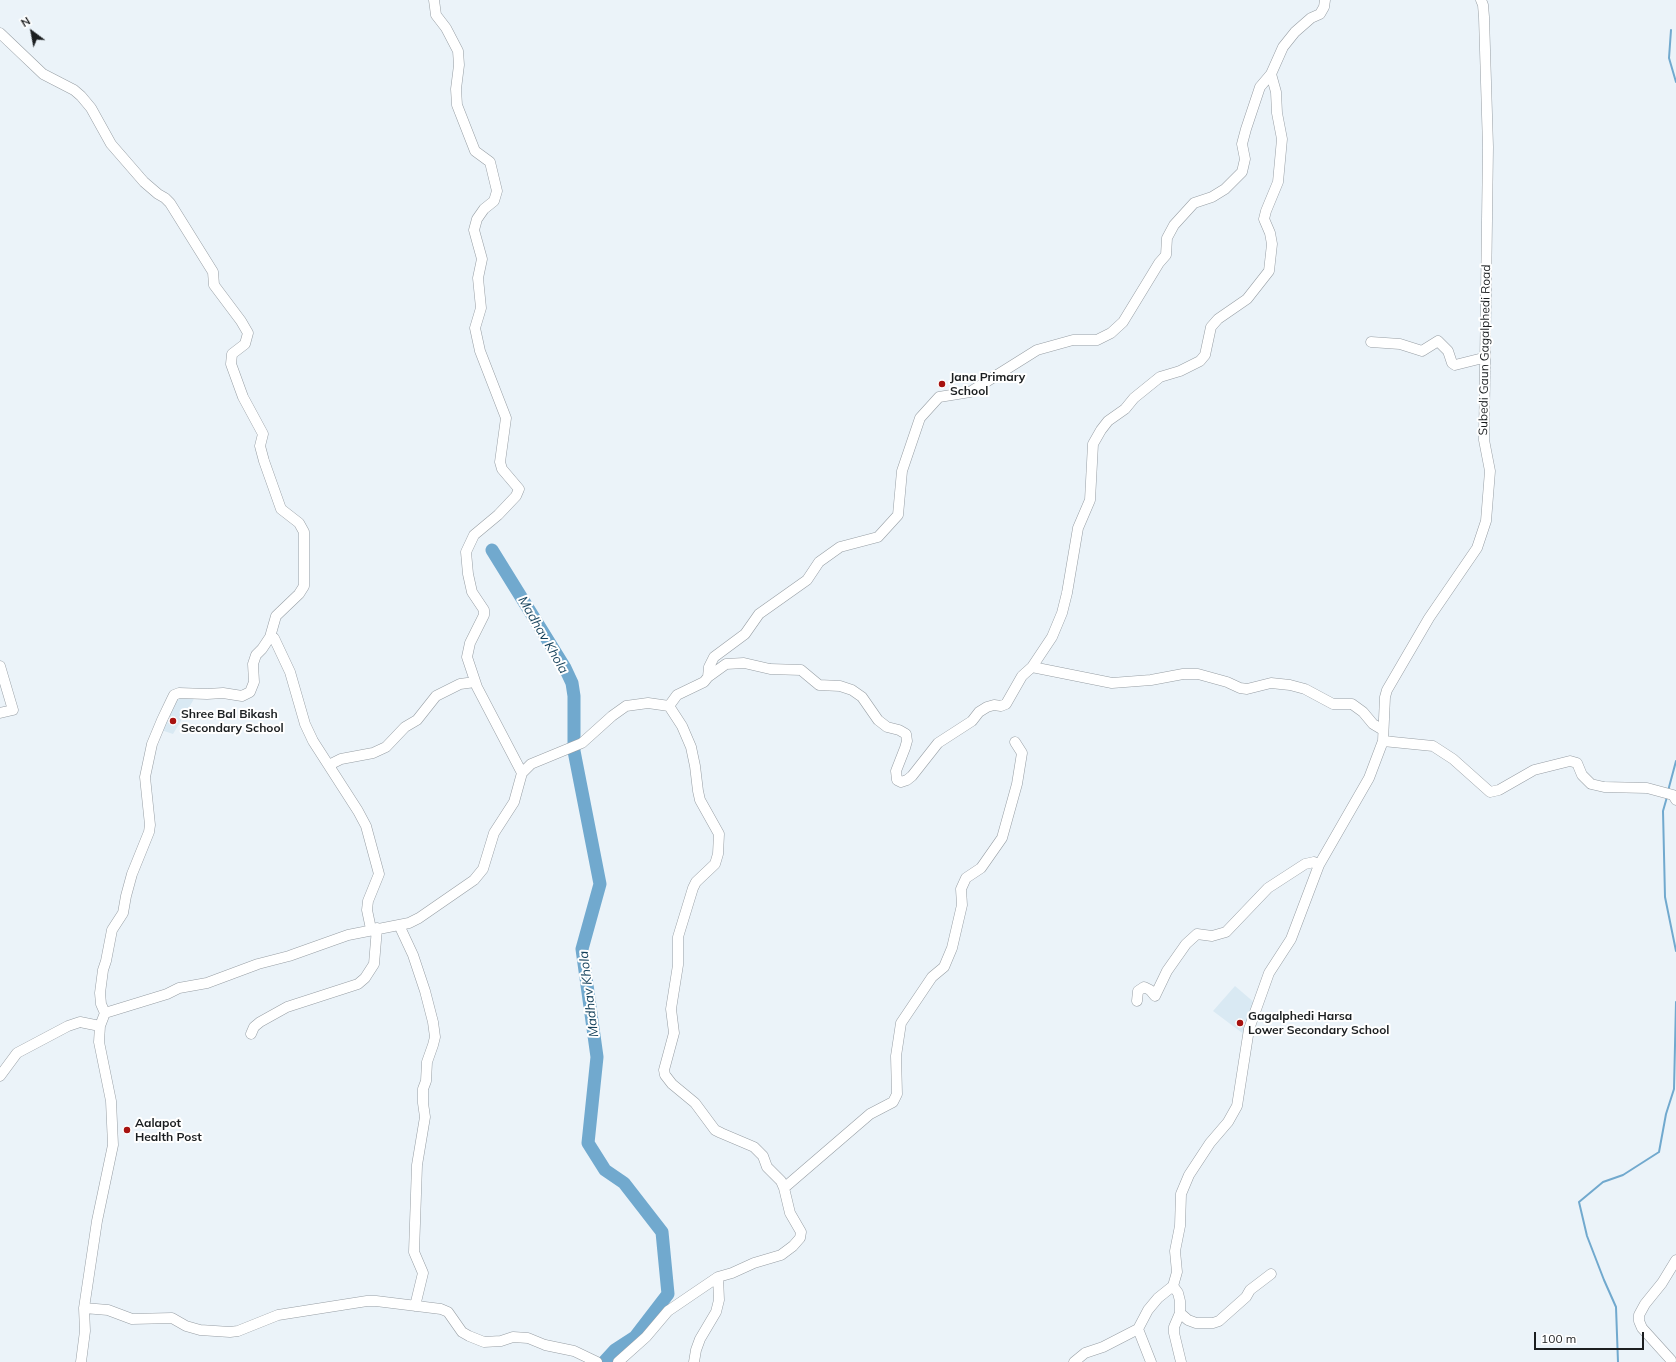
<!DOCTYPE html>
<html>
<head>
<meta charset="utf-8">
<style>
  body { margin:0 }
  #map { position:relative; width:1676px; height:1362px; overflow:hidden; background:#ebf3f9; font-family:Mulish,sans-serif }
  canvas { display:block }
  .north { position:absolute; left:12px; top:12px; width:40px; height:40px; -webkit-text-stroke:3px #fff; paint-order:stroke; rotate:328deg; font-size:11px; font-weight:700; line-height:16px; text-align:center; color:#1b1e20 }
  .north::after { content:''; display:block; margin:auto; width:14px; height:18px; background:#1b1e20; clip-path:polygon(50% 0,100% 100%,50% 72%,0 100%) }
  .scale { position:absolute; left:1534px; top:1332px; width:110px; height:18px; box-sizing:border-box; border:2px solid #1b1e20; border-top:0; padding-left:5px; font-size:12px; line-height:14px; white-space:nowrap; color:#1b1e20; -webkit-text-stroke:3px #fff; paint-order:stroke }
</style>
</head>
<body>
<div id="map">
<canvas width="1676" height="1362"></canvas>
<div class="north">N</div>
<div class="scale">100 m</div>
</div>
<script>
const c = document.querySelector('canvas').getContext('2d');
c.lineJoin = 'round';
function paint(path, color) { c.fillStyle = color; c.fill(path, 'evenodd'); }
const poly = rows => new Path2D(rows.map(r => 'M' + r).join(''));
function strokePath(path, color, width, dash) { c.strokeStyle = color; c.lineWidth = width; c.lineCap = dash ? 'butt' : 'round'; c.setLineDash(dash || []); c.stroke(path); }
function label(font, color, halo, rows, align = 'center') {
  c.font = font + ' Mulish,sans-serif'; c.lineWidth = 4; c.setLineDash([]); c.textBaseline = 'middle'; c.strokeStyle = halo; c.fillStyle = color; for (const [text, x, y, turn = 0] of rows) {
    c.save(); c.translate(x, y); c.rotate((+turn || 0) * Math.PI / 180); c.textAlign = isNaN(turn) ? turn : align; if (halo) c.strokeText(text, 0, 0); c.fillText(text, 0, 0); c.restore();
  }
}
const built = poly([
  [176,696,194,699,173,734,161,730],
  [1235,986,1256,1004,1249,1038,1213,1011]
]);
const stream = poly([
  [1671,30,1669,58,1676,82],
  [1668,791,1676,761],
  [1667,797,1663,811,1665,897,1676,951],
  [1618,1362,1616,1307,1604,1280,1587,1236,1579,1202,1603,1182,1623,1175,1659,1152,1666,1114,1674,1089,1676,1002]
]);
const river = poly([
  [492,550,565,668,572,683,574,696,574,751,600,884,582,949,597,1057,588,1143,605,1170,624,1183,662,1232,668,1294,635,1337,615,1350,604,1362]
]);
const minor = poly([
  [434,0,436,15,446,28,458,51,459,65,456,89,457,105,475,151,490,162,497,191,494,201,484,209,477,219,474,230,482,259,478,278,481,308,475,328,480,351,506,418,500,462,502,469,519,489,516,496,498,515,474,535,466,552,468,574,472,592,484,610,484,615,470,643,467,657,477,687,522,773],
  [0,33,43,74,74,90,81,96,91,108,111,144,144,182,158,194,165,198,170,203,213,272,214,285,241,321,248,333,245,344,232,354,231,364,243,397,263,434,260,446,264,461,281,509,299,523,304,532,304,586,299,594,276,616,270,637,262,649,256,655,253,664,254,682,250,692,242,696,223,693,207,694,179,693,174,695,172,699,162,720,152,744,145,777,150,825,149,832,132,874,126,896,123,913,112,930,106,961,103,970,100,993,101,1004,105,1013],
  [1371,342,1400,344,1422,351,1438,341,1448,351,1452,363,1455,365,1479,359,1485,360],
  [270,637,274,638,290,672,305,724,313,741,358,811,366,826,379,874,368,901,367,910,371,929],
  [0,666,13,710,0,713],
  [1032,667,1112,683,1151,680,1183,674,1198,674,1227,682,1240,688,1247,689,1271,683,1290,685,1305,689,1333,704,1352,704,1363,712,1373,724,1383,730],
  [708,677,709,667,714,657,745,634,759,614,807,580,819,562,840,547,878,537,898,515,902,471,920,418,939,397,970,392,1037,350,1073,340,1097,340,1111,333,1123,322,1159,263,1166,255,1167,238,1174,225,1194,203,1212,197,1225,189,1242,172,1245,159,1242,144,1246,129,1260,87,1271,74,1283,47,1295,32,1311,18,1320,14,1324,7,1325,0],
  [669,706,682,726,691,747,695,766,698,791,700,800,719,834,718,854,715,864,696,882,693,888,678,937,678,965,671,1009,674,1033,664,1070,665,1075,672,1084,695,1103,715,1130,721,1133,754,1147,763,1156,767,1167,781,1181,784,1188],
  [1383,741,1433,746,1453,759,1490,792,1499,790,1534,770,1570,761,1577,763,1582,775,1591,784,1604,787,1647,788,1673,795,1676,800],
  [329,765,341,759,373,753,386,747,405,727,417,720,436,696,460,684,475,682],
  [399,925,413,955,425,991,433,1022,435,1037,433,1045,427,1062,426,1081,423,1089,423,1103,425,1117,417,1165,414,1252,423,1273,415,1306],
  [1137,1001,1138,991,1144,987,1150,990,1155,996,1167,971,1186,944,1197,934,1212,936,1226,932,1268,888,1305,864,1314,862,1319,865],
  [251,1034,254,1027,260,1022,287,1007,358,984,365,978,374,964,377,928],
  [0,1076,17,1053,68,1026,80,1022,100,1026],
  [1173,1286,1178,1293,1180,1301,1180,1313,1174,1327,1174,1333,1181,1362],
  [84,1308,108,1310,132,1319,172,1318,186,1326,200,1330,230,1332,238,1331,278,1315,367,1301,376,1301,441,1309,448,1312,462,1332,469,1336,484,1342,501,1341,513,1337,528,1338,545,1345,574,1351,597,1362],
  [1180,1313,1188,1320,1196,1323,1213,1323,1219,1321,1246,1297,1250,1290,1271,1274],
  [1138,1329,1151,1362],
  [1671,1360,1642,1328,1639,1321,1639,1315,1645,1304,1662,1283,1676,1260],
  [81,1362,85,1331,84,1308,97,1221,113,1145,111,1101,99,1042,100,1026,105,1013,167,994,179,988,207,983,258,964,289,956,348,935,409,923,419,918,474,880,483,869,494,833,514,802,522,773,531,764,582,743,612,716,626,706,648,703,669,706,677,695,704,682,708,677,726,664,744,663,770,669,801,670,819,685,840,686,852,690,862,697,878,720,887,727,899,730,906,734,907,741,905,748,896,771,897,780,901,782,907,780,912,776,938,743,972,721,979,712,987,707,994,705,1001,706,1006,704,1022,676,1032,667,1052,637,1062,613,1067,593,1078,528,1090,500,1093,444,1101,430,1108,421,1125,409,1134,398,1160,377,1180,371,1200,361,1205,355,1211,327,1218,319,1247,299,1269,271,1272,244,1270,233,1264,219,1266,211,1278,182,1282,139,1277,113,1276,92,1271,74],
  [618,1362,646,1337,668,1311,690,1296,718,1277,732,1273,754,1263,781,1255,793,1246,800,1238,801,1232,790,1213,784,1188,870,1114,893,1102,897,1094,896,1056,901,1023,932,977,944,967,952,948,962,905,961,889,966,878,981,868,1002,838,1017,784,1022,753,1015,742],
  [694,1362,696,1350,700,1339,716,1312,719,1300,718,1277],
  [1074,1362,1085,1353,1103,1347,1138,1329,1148,1310,1158,1298,1173,1286,1177,1272,1175,1251,1180,1226,1181,1194,1189,1175,1210,1143,1228,1122,1237,1106,1249,1029,1269,973,1291,939,1319,865,1369,778,1383,741,1385,697,1387,690,1429,618,1477,548,1486,521,1490,471,1484,440,1488,147,1484,17,1483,5,1481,0]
]);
const markers = [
  [942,384,4,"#a71210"],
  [173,721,4,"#a71210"],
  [1240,1023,4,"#a71210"],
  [127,1130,4,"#a71210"]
];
const streetNames = [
  ["Subedi Gaun Gagalphedi Road",1485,350,-89]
];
const poiNames = [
  ["Jana Primary",950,377],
  ["School",950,391],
  ["Shree Bal Bikash",181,714],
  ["Secondary School",181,728],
  ["Gagalphedi Harsa",1248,1016],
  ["Lower Secondary School",1248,1030],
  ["Aalapot",135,1123],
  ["Health Post",135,1137]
];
const waterNames = [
  ["Madhav Khola",543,635,60],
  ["Madhav Khola",589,994,-97]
];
paint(built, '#d9e9f3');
strokePath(stream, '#71a9ce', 2);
strokePath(river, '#71a9ce', 13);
strokePath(minor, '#979ea4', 11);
strokePath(minor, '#fff', 10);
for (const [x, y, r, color] of markers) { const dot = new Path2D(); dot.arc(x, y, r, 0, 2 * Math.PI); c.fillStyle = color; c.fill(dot); strokePath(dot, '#fff', 1.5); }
label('12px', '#1b1e20', '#fff', streetNames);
label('bold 12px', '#1b1e20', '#fff', poiNames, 'left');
label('italic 13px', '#123f59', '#fff', waterNames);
</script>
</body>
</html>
